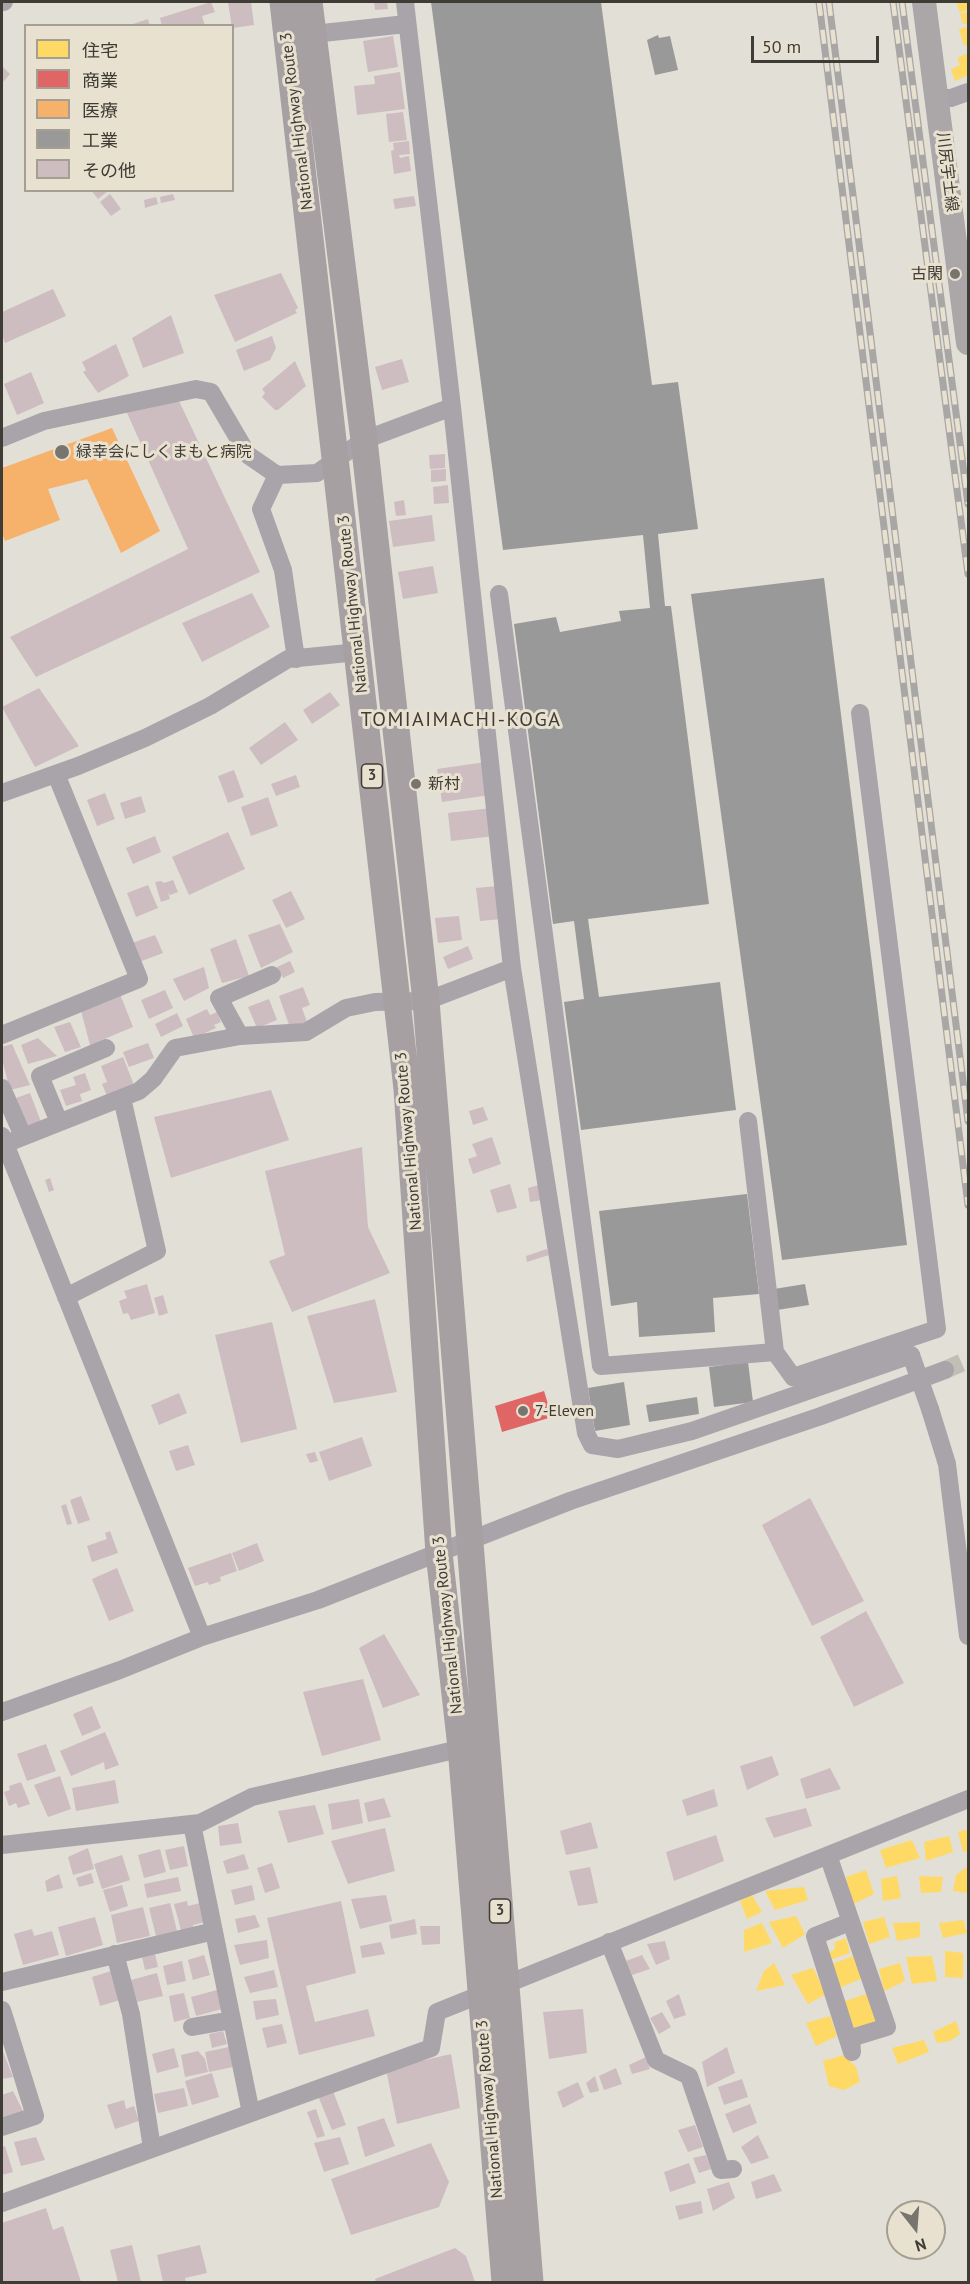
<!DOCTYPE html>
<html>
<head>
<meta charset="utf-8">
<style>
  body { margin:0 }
  #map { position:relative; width:970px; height:2284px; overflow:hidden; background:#e2dfd6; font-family:"PT Sans","Noto Sans JP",sans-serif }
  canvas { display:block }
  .frame { position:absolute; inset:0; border:3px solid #3f3c36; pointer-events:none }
  .legend { position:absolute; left:24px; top:24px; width:210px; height:168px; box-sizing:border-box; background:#e8e1d0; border:2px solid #a49f92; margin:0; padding:8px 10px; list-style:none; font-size:18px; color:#3f3c36 }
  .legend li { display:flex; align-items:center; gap:12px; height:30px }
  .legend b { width:30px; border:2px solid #a49f92 }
  .north { position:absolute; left:886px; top:2200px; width:60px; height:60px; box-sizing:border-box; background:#e8e1d0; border:2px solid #a49f92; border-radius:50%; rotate:163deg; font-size:16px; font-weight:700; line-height:24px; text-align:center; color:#3f3c36 }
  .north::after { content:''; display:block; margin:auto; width:21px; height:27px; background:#78756e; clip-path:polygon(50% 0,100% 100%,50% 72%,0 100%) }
  .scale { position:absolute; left:751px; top:36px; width:128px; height:27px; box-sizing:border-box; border:3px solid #3f3c36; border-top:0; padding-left:8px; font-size:18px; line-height:21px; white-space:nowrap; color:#3f3c36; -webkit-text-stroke:4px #e8e1d0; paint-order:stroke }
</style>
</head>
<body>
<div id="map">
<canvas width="970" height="2284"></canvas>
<div class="frame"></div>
<ul class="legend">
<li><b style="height:16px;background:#ffd966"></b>住宅</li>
<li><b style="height:16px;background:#e06666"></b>商業</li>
<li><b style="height:16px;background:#f6b26b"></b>医療</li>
<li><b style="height:16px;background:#999"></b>工業</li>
<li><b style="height:16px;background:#cdbdc1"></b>その他</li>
</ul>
<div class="north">N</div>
<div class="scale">50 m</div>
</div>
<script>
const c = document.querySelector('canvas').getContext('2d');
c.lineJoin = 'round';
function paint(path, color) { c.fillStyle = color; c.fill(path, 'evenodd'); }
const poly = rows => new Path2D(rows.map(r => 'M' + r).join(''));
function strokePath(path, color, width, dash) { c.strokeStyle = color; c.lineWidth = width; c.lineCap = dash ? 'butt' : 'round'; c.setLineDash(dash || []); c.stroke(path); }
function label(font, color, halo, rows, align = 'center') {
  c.font = font + ' "PT Sans","Noto Sans JP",sans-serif'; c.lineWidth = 6; c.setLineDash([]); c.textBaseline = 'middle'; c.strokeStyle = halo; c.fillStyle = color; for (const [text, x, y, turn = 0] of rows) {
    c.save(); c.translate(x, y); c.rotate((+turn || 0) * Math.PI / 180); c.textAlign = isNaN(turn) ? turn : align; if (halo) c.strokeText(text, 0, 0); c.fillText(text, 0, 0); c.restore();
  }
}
const homes = poly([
  [956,2,968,2,968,10,960,13],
  [968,12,968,23,963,24,960,14],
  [966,27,968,28,968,44,964,46,959,29],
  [968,53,968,75,955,81,951,69,960,65,957,58],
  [968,1829,968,1851,963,1852,958,1832],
  [949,1836,953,1852,926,1861,924,1842],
  [912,1840,920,1858,886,1868,880,1850],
  [968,1866,968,1893,953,1891,956,1875],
  [866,1870,874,1894,851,1905,846,1877],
  [897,1876,901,1898,883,1901,881,1879],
  [919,1876,943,1877,941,1892,921,1893],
  [804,1887,808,1900,775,1910,765,1891],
  [752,1895,762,1912,747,1919,740,1901],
  [796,1916,805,1934,783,1948,769,1922],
  [884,1917,890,1937,869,1944,863,1922],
  [963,1920,967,1933,943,1938,939,1923],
  [920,1922,920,1937,897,1941,893,1923],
  [762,1923,772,1943,744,1952,744,1930],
  [846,1938,850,1953,830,1960,826,1953,834,1950,835,1942],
  [945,1951,963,1953,963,1978,945,1977],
  [856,1955,865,1977,839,1988,832,1964],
  [932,1956,937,1981,912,1984,906,1957],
  [774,1963,785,1985,756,1991,764,1971],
  [900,1963,905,1981,884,1991,879,1969],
  [813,1968,826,1994,808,2004,791,1975],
  [869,1993,880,2025,857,2033,842,2002],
  [830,2016,837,2036,816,2046,806,2023],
  [956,2021,960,2034,950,2041,937,2043,933,2032],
  [924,2040,929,2052,898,2064,892,2048],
  [844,2055,856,2067,860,2082,844,2090,829,2086,823,2061]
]);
const shops = poly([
  [544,1391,552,1417,502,1432,495,1406]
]);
const health = poly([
  [112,428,160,531,121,553,87,479,48,489,60,520,5,541,2,533,2,468]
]);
const industry = poly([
  [431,2,601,2,652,385,678,382,698,529,658,534,665,606,671,606,709,904,588,919,599,997,720,982,736,1110,581,1130,564,1002,584,999,574,921,553,924,514,624,556,617,560,632,621,621,619,611,650,608,643,535,503,550],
  [658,35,659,38,670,36,678,70,655,75,647,40],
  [824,578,907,1245,782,1260,691,594],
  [747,1194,759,1294,713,1298,715,1332,639,1337,637,1302,611,1306,599,1211],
  [805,1284,809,1305,777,1310,774,1289],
  [748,1362,753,1402,714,1407,709,1367],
  [624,1382,630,1425,595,1431,588,1388],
  [697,1397,699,1414,649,1422,646,1405]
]);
const building = poly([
  [211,2,215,12,202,16,205,26,162,26,160,18],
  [228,2,251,2,254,25,232,28],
  [374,2,387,2,388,9,375,10],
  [148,19,150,26,134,26,133,24],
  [393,36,398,67,368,72,363,41],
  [2,66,10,74,2,83],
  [400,72,405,109,357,115,354,86,375,84,374,76],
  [403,112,407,140,389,142,386,114],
  [409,141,410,154,399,155,400,158,409,156,411,171,394,174,391,151,394,150,393,143],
  [91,190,109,190,98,199],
  [110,194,121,209,111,216,100,202],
  [173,194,175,200,161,203,160,197],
  [414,196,416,206,395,209,393,199],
  [156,197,158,204,145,208,144,200],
  [281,273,298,308,295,310,297,313,235,342,214,295],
  [53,289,66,316,5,343,2,335,2,312],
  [171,315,184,353,143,368,132,338],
  [272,336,276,348,270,360,244,371,236,350],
  [116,344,129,376,98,393,83,372,86,370,82,362],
  [402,359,409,382,382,390,375,367],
  [295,361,306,386,278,410,275,410,262,397,265,393,262,389],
  [31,372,44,403,17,415,4,384],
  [179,401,260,572,36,677,10,637,188,549,123,404],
  [445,454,445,468,430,469,429,455],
  [446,469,446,481,431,482,431,470],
  [448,485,449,503,434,504,433,487],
  [404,500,406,515,396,516,394,502],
  [432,515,435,541,393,547,389,521],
  [433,566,438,593,403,599,398,572],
  [252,593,270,627,202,662,182,623],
  [39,688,79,746,35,767,2,707],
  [330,692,340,705,312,724,303,710],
  [285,722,298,740,261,765,249,748],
  [486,762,490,795,442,802,437,769],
  [234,770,244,797,228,803,218,776],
  [296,775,300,787,276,796,271,784],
  [105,793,115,819,97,826,87,800],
  [141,796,146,812,125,819,120,803],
  [268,797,278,826,251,836,241,807],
  [492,808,495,836,451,841,448,813],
  [228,832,245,869,189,895,172,857],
  [155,836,161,852,133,864,126,848],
  [173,880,178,892,170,895,168,892,170,899,161,902,155,882,161,881,164,883],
  [148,885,158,908,136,917,127,893],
  [498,886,502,919,480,921,476,888],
  [291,891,305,919,286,928,272,900],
  [459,916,462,940,438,943,435,918],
  [280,924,293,952,261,968,248,935],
  [155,935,163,953,139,962,132,943],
  [236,939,249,976,222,983,210,949],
  [468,946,473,959,448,969,443,957],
  [290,961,295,972,283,978,277,967],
  [204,967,209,988,184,1001,173,979],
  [303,987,310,1005,302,1008,307,1022,290,1028,279,996],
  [165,990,173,1008,149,1019,141,1000],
  [120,994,133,1027,90,1045,81,1011],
  [269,999,277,1020,257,1028,248,1007],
  [207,1009,210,1015,217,1012,221,1022,214,1025,216,1028,194,1038,186,1019],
  [177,1013,183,1026,161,1037,155,1024],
  [70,1022,81,1047,65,1052,54,1027],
  [38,1038,57,1056,28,1064,21,1045],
  [148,1043,154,1058,129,1067,123,1052],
  [12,1044,30,1085,10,1090,2,1059,2,1047],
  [123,1057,134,1085,107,1096,102,1084,107,1082,101,1066],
  [85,1073,91,1090,80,1094,82,1101,66,1106,60,1090,76,1085,73,1077],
  [271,1090,289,1140,171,1178,154,1117],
  [30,1093,41,1122,27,1127,16,1098],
  [483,1107,488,1120,473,1125,469,1111],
  [492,1137,501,1164,473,1174,468,1159,477,1156,472,1144],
  [362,1147,368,1227,390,1273,292,1312,269,1261,285,1255,265,1171],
  [50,1178,54,1190,49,1192,45,1180],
  [510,1184,517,1208,497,1213,490,1190],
  [539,1185,542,1200,530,1202,528,1188],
  [547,1249,549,1255,527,1262,526,1256],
  [147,1284,155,1313,131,1320,128,1313,123,1314,119,1301,127,1298,124,1291],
  [163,1295,168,1313,159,1316,154,1298],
  [375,1299,397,1392,334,1403,307,1316],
  [272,1322,297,1429,241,1443,215,1335],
  [179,1393,187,1413,159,1425,151,1405],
  [362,1437,372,1466,329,1481,319,1452],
  [188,1445,195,1465,176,1471,169,1451],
  [315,1452,318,1461,310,1463,306,1454],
  [81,1496,90,1520,78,1524,70,1500],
  [810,1498,864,1601,812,1626,762,1525],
  [66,1504,72,1524,67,1525,61,1506],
  [110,1531,118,1553,92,1562,87,1546,107,1539,105,1533],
  [257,1543,264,1561,239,1571,232,1553],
  [231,1553,237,1571,220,1577,221,1581,209,1585,208,1582,195,1586,188,1568],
  [117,1568,134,1611,109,1621,92,1579],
  [866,1611,904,1683,854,1707,820,1637],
  [384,1634,420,1695,383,1708,359,1648],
  [363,1679,381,1740,322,1756,303,1692],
  [92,1706,101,1728,82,1736,73,1714],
  [105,1732,119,1765,105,1770,104,1762,71,1776,60,1751],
  [46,1744,56,1771,27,1781,17,1754],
  [772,1756,779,1775,747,1790,740,1766],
  [830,1768,841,1789,806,1799,800,1779],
  [60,1776,71,1809,48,1817,34,1785],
  [115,1780,119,1803,76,1811,72,1788],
  [21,1782,30,1804,18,1808,16,1803,9,1806,4,1792,10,1790,9,1786],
  [714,1789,718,1806,687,1816,682,1800],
  [384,1798,391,1817,368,1822,364,1803],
  [359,1799,363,1823,332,1830,328,1804],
  [315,1805,324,1834,288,1843,278,1811],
  [806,1808,812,1826,774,1838,765,1818],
  [591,1822,598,1848,566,1855,560,1831],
  [238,1823,242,1843,220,1846,218,1826],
  [385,1828,395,1871,348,1884,331,1841],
  [716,1835,724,1861,674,1881,666,1852],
  [184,1846,188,1866,170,1870,165,1850],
  [88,1848,94,1869,73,1875,68,1857],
  [160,1849,166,1872,144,1878,138,1855],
  [244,1854,249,1869,227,1874,223,1861],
  [122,1855,130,1880,102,1889,94,1864],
  [272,1863,280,1888,265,1893,257,1868],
  [590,1867,598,1903,578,1906,569,1871],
  [91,1873,94,1883,79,1887,76,1878],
  [59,1874,63,1888,47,1892,45,1881],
  [178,1877,181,1891,147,1898,144,1884],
  [122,1885,128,1906,110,1912,103,1890],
  [252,1885,255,1900,235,1905,231,1890],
  [386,1895,392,1921,360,1929,351,1899],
  [187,1901,188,1906,200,1903,205,1922,193,1925,193,1931,182,1934,174,1904],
  [341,1901,356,1973,306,1986,315,2022,368,2009,375,2036,299,2055,267,1918],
  [170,1903,177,1931,156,1936,149,1908],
  [143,1907,150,1936,117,1943,111,1915],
  [255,1915,260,1927,238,1933,235,1919],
  [95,1917,103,1945,66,1956,58,1927],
  [415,1919,417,1934,391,1939,389,1925],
  [420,1926,440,1926,440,1944,422,1945],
  [32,1929,34,1936,52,1931,59,1955,23,1965,14,1934],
  [267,1940,269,1958,240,1965,234,1945],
  [665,1941,670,1959,656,1965,647,1944],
  [381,1942,385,1954,362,1958,360,1946],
  [155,1954,158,1967,145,1970,142,1957],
  [204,1955,210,1975,193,1980,188,1960],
  [642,1955,650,1969,632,1975,626,1961],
  [182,1961,186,1981,167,1985,163,1966],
  [274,1970,278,1987,250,1993,244,1977],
  [111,1971,120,2000,100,2006,92,1977],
  [157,1973,163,1996,137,2002,131,1980],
  [217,1990,222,2009,196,2016,191,1997],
  [184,1993,190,2018,174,2022,169,1996],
  [679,1994,686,2015,674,2019,666,2001],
  [276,1999,279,2015,256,2020,253,2001],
  [583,2009,587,2053,549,2059,543,2012],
  [662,2012,671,2027,659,2034,650,2018],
  [282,2024,287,2043,267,2048,262,2028],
  [223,2031,227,2044,212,2048,209,2034],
  [229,2047,233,2067,209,2072,205,2052],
  [727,2047,735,2073,707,2087,702,2062],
  [174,2048,179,2067,157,2073,152,2054],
  [2,2049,13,2077,2,2079],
  [198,2051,205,2059,208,2072,185,2077,181,2055],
  [451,2054,460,2108,397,2124,386,2069],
  [646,2057,650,2069,632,2074,629,2065],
  [616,2068,622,2084,604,2090,599,2076],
  [212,2073,219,2097,192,2105,185,2081],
  [595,2076,599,2091,590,2093,586,2083],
  [742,2079,748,2097,724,2105,718,2087],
  [578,2082,584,2097,563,2108,557,2092],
  [184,2088,188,2106,158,2113,154,2094],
  [13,2091,26,2117,2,2124,2,2095],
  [333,2091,346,2125,332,2130,318,2096],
  [124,2100,126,2109,134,2106,139,2121,115,2129,107,2105],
  [750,2104,757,2123,733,2133,725,2114],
  [316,2109,325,2136,317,2138,307,2112],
  [384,2118,395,2146,365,2157,357,2127],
  [695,2125,703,2147,688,2152,678,2130],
  [758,2135,769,2158,751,2164,741,2147],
  [36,2137,45,2160,21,2166,14,2142],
  [340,2137,349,2164,324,2172,314,2143],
  [431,2143,449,2182,439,2207,351,2235,331,2179],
  [5,2146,13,2172,2,2175,2,2147],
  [706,2155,711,2169,699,2173,693,2158],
  [689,2163,696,2183,670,2192,664,2172],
  [774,2174,782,2191,756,2199,751,2182],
  [729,2182,735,2198,713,2211,707,2189],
  [701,2201,703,2213,679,2220,675,2206],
  [46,2208,53,2230,63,2226,81,2282,2,2282,2,2223],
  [132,2245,141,2282,118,2282,110,2250],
  [200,2245,207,2273,185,2278,186,2282,163,2282,157,2255],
  [455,2248,466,2256,475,2282,376,2282,375,2279]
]);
const minorTunnel = poly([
  [945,1370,968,1360]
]);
const minor = poly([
  [2,2,4,2],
  [405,2,452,407,512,968,586,1433,592,1445,618,1449,692,1431,911,1355],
  [304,35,406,24],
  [938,98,951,98,968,92],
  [2,438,44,421,196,389,211,392,248,455,277,475,317,473,364,440,452,407],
  [277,475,261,509,283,570,296,659],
  [499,594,601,1366,775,1352,793,1377,937,1329,860,713],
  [2,793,78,766,145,738,210,706,288,659,358,652],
  [2,1035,139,979,56,774],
  [240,1036,219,998,272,975],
  [2,1088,23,1136],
  [748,1121,775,1352],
  [59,1122,40,1076,106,1048],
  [2,1136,202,1637],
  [5,1144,139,1091,153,1079,175,1048,240,1036,306,1032,346,1008,375,1002,426,1001,512,968],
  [66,1297,157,1251,122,1098],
  [930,1409,947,1464,968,1636],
  [2,1712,120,1670,202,1637,318,1600,570,1501,821,1416,945,1370],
  [192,1824,251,2113],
  [2,1845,200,1823,252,1797,472,1746],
  [828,1855,887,2027,851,2038,852,2052,815,1936,850,1922],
  [609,1942,656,2060,689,2076,721,2170,733,2169],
  [115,1954,131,2014,152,2148],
  [2,1982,214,1931],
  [2,2010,35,2116,2,2127],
  [192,2027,232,2020],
  [2,2203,431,2048,437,2012,968,1799]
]);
const major = poly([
  [924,2,968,343]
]);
const highway = poly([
  [283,2,407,1089,439,1553,461,1747,505,2282],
  [309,2,364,440,426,1001,530,2282]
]);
const rail = poly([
  [819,2,968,1205],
  [829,2,968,1121],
  [893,2,968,574],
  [902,2,968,504]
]);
const minorBridge = poly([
  [911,1355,930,1409]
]);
const markers = [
  [955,274,6,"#78756e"],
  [62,452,8,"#78756e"],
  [416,784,6,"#78756e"],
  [523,1411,6,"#78756e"]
];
const shields = [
  [372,776,21],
  [500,1911,21]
];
const shieldNames = [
  ["3",372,776],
  ["3",500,1911]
];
const streetNames = [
  ["National Highway Route 3",297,121,-97],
  ["川尻宇土線",947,172,83],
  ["National Highway Route 3",353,604,-96],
  ["National Highway Route 3",409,1141,-95],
  ["National Highway Route 3",448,1625,-96],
  ["National Highway Route 3",490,2109,-95]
];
const poiNames = [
  ["古閑",943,274,"right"],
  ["緑幸会にしくまもと病院",76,452],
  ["新村",428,784],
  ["7-Eleven",535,1411]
];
const quarterNames = [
  ["TOMIAIMACHI-KOGA",461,720]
];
paint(homes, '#ffd966');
paint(shops, '#e06666');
paint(health, '#f6b26b');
paint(industry, '#999');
paint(building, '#cdbdc1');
strokePath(minorTunnel, '#c1beb6', 18, [18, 9]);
strokePath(minor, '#a8a4a9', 18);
strokePath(major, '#aba6a8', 24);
strokePath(highway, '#a6a0a3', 27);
strokePath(rail, '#a9a6a6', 7);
strokePath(rail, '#e8e1d0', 4.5, [14]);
strokePath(minorBridge, '#a8a4a9', 18);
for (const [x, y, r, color] of markers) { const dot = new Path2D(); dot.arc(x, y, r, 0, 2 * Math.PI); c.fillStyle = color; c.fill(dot); strokePath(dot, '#e8e1d0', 2); }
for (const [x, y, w] of shields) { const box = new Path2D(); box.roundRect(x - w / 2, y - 12, w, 24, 4.5); c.fillStyle = '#e8e1d0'; c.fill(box); strokePath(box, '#3f3c36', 1.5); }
label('bold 15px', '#3f3c36', null, shieldNames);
label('16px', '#3f3c36', '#e8e1d0', streetNames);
label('16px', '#3f3c36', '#e8e1d0', poiNames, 'left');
c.letterSpacing = '1.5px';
label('20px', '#3f3c36', '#e8e1d0', quarterNames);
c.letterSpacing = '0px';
</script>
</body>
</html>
